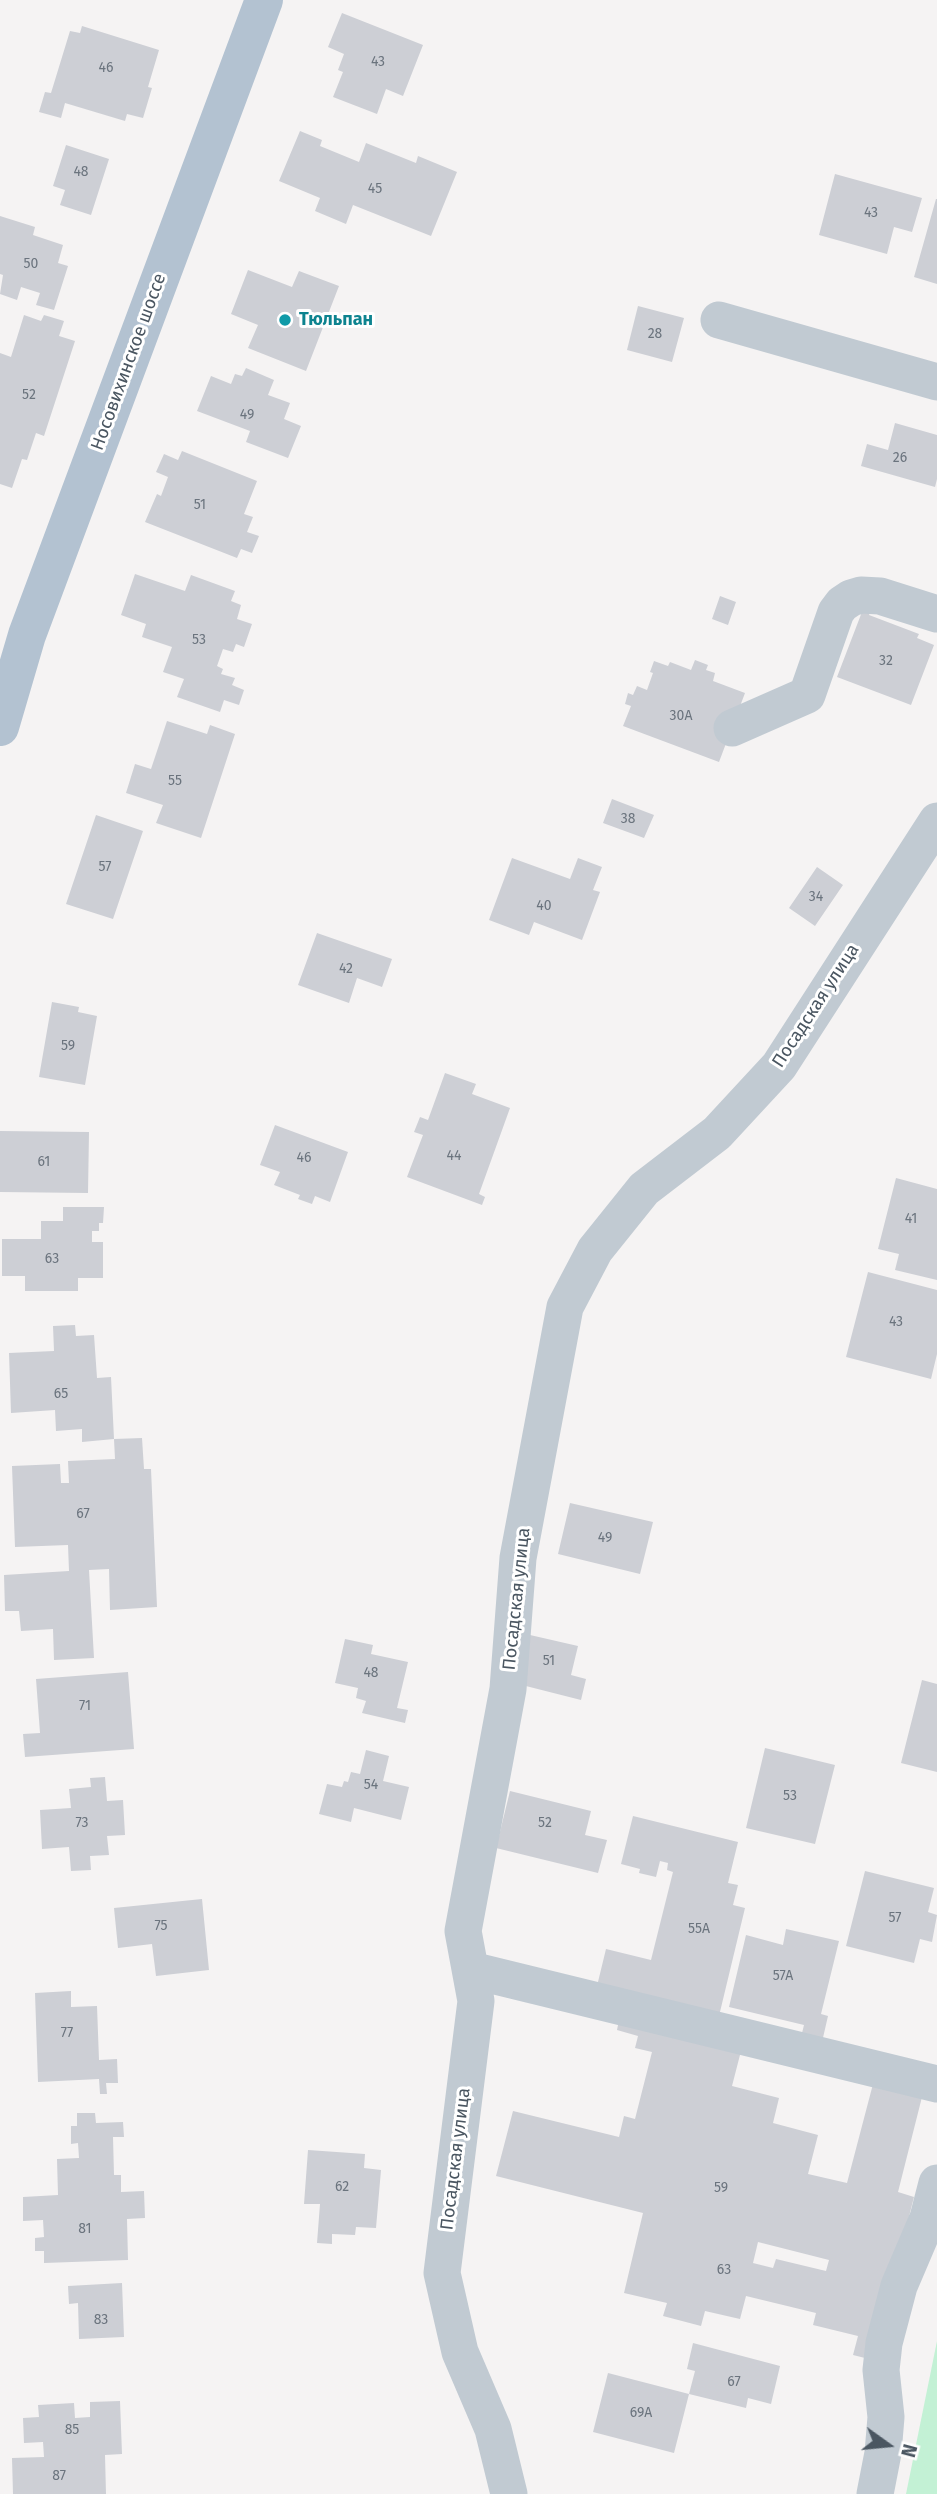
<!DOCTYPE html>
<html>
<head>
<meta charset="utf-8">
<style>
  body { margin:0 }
  #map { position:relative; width:937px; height:2494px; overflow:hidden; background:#f5f3f3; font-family:"Fira Sans",sans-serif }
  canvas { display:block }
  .north { position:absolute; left:853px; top:2410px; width:70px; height:70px; -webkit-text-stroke:5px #fff; paint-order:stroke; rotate:105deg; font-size:19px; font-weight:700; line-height:28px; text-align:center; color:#4a5661 }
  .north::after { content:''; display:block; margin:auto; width:24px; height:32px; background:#4a5661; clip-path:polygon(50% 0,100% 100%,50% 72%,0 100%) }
</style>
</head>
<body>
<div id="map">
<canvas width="937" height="2494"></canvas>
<div class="north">N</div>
</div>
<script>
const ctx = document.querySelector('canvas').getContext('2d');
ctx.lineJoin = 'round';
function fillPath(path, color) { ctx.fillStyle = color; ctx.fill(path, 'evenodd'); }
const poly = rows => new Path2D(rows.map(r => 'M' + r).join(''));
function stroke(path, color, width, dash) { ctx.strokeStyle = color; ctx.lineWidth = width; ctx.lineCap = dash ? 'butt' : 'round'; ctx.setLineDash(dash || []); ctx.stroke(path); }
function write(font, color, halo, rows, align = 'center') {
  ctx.font = font + ' "Fira Sans",sans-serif'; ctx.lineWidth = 6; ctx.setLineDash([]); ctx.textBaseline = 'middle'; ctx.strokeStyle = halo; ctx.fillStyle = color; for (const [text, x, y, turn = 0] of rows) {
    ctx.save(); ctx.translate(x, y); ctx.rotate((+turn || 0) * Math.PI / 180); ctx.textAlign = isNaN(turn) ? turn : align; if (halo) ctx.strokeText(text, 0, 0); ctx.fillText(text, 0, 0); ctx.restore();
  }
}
fillPath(poly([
  [937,2341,937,2494,906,2494]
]), '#c3f1d5');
fillPath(poly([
  [342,13,423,45,403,96,386,89,377,114,333,97,343,72,338,70,344,54,328,47],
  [82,26,159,50,148,87,152,88,143,118,127,114,125,121,65,103,61,118,39,112,45,92,51,93,70,31,80,33],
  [300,131,322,140,320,146,359,162,366,143,416,163,418,156,457,172,431,236,353,205,346,224,315,211,320,198,279,181],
  [66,145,109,159,91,215,60,205,65,190,53,186],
  [835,174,922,198,912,232,894,227,887,254,819,235],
  [936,199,937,199,937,284,914,277],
  [0,216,35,227,33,235,63,245,58,263,68,266,54,310,36,305,40,293,21,287,17,300,0,294,3,275,0,274],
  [248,270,292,287,299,271,339,286,306,371,248,348,258,325,231,314],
  [638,306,684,318,672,362,627,350],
  [24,315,41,321,44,315,64,321,59,336,75,341,44,436,36,433,27,460,22,459,12,488,0,484,0,353,11,357],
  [246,368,274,380,268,395,290,403,284,419,301,426,288,458,246,442,250,431,197,411,211,376,231,384,235,374,242,376],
  [895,423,937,435,937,479,935,487,861,466,867,444,888,450],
  [182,451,257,481,244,514,253,517,247,532,259,536,252,553,241,549,237,558,145,522,157,494,161,496,168,477,156,472,164,454,178,460],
  [135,574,185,591,191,575,235,591,231,601,241,605,237,619,252,624,244,647,236,644,233,652,223,649,217,666,223,669,221,674,235,678,232,685,244,690,239,705,224,700,220,712,177,697,184,679,163,672,172,647,142,637,146,624,121,615],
  [720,596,736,602,728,625,712,619],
  [865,604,872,607,869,615,919,634,917,638,934,645,911,705,837,677],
  [695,660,708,665,706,670,715,673,713,681,745,693,719,762,623,726,631,706,625,704,628,693,633,695,637,686,647,690,653,673,650,672,654,661,668,666,670,662,691,670],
  [167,721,207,734,210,725,235,734,201,838,156,823,163,805,126,793,135,764,151,769],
  [612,799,654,815,644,838,603,823],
  [96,815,143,831,113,919,66,904],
  [512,858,570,879,578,858,602,867,593,890,600,892,582,940,534,922,529,935,489,920],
  [817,867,843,885,815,926,789,908],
  [317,933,392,959,382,987,357,978,349,1003,298,985],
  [52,1002,79,1007,78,1012,97,1016,85,1085,39,1077],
  [445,1073,476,1084,472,1094,510,1108,479,1194,485,1197,482,1205,407,1177,423,1135,414,1132,420,1117,428,1120],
  [275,1125,348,1152,330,1202,315,1196,312,1204,298,1199,300,1195,274,1185,280,1172,260,1165],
  [0,1131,89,1132,88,1193,0,1192],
  [896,1178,937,1189,937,1280,895,1270,899,1254,878,1249],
  [63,1207,104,1207,103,1223,99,1223,99,1231,92,1231,92,1242,103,1242,103,1278,78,1278,78,1291,25,1291,25,1276,2,1276,2,1239,41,1239,41,1221,63,1221],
  [868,1272,937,1290,937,1354,931,1379,846,1357],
  [75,1325,76,1336,94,1335,97,1378,111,1377,114,1439,82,1442,82,1429,56,1431,55,1410,11,1413,9,1353,54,1351,53,1326],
  [142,1438,144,1469,151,1469,157,1607,110,1610,109,1569,89,1570,94,1658,54,1660,53,1629,21,1631,19,1611,5,1611,4,1575,69,1571,68,1545,15,1547,12,1466,60,1464,61,1483,69,1483,68,1461,115,1459,114,1439],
  [570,1503,653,1522,640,1574,558,1554],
  [530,1635,578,1646,571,1675,586,1679,581,1700,518,1684],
  [345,1639,373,1645,371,1654,408,1662,397,1708,408,1710,405,1723,362,1713,366,1701,356,1698,358,1688,335,1683],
  [128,1672,134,1749,25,1757,23,1734,40,1733,36,1679],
  [922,1680,937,1684,937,1772,901,1763],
  [765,1748,835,1765,815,1844,746,1828],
  [366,1750,389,1756,383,1781,409,1787,401,1820,354,1808,351,1822,319,1814,327,1784,342,1787,344,1781,348,1782,351,1772,360,1774],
  [105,1777,107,1801,123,1800,125,1835,107,1836,109,1855,90,1856,91,1870,71,1871,69,1847,42,1849,40,1810,71,1808,69,1789,91,1787,90,1778],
  [510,1791,591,1811,585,1835,607,1840,598,1873,496,1848],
  [633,1816,738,1842,728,1883,738,1885,733,1905,745,1908,719,2016,597,1986,606,1949,651,1960,673,1872,667,1870,668,1863,660,1861,656,1877,639,1873,640,1869,621,1864],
  [865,1871,934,1888,928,1912,937,1915,932,1942,920,1939,914,1963,846,1946],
  [202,1899,209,1970,156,1976,152,1944,118,1948,114,1908],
  [786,1929,839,1941,821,2014,828,2016,822,2042,801,2037,804,2025,729,2007,746,1935,783,1945],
  [71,1991,71,2007,97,2006,99,2060,117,2059,118,2083,106,2083,107,2094,100,2094,99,2079,38,2082,35,1993],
  [619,2020,741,2051,732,2086,779,2098,773,2123,818,2135,808,2174,847,2183,873,2084,922,2097,898,2192,914,2197,884,2314,865,2358,853,2355,858,2336,813,2325,816,2313,746,2296,740,2319,705,2311,701,2326,663,2316,667,2303,624,2293,643,2213,496,2176,513,2111,619,2137,624,2116,635,2119,652,2052,635,2048,638,2036,617,2030],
  [758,2242,829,2260,826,2271,776,2259,773,2268,753,2263],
  [77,2113,95,2113,96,2123,123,2122,124,2137,113,2137,114,2175,121,2175,121,2192,144,2191,145,2218,127,2219,128,2260,44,2263,44,2251,35,2251,35,2238,44,2237,43,2220,23,2221,23,2197,58,2195,57,2159,79,2158,78,2143,71,2144,71,2126,77,2126],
  [308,2150,365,2154,364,2168,381,2170,376,2228,356,2227,355,2235,332,2234,332,2244,317,2243,320,2204,304,2204],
  [122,2283,124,2337,79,2339,78,2303,69,2304,68,2286],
  [693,2343,780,2366,771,2404,748,2398,746,2408,689,2394,695,2371,687,2369],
  [608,2373,689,2394,674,2453,593,2432],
  [120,2401,122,2454,105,2455,106,2494,13,2494,12,2458,44,2457,43,2442,24,2443,23,2418,39,2417,38,2405,74,2403,75,2418,90,2417,90,2402]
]), '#cdcfd5');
stroke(poly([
  [719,320,937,382],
  [732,728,807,695,836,612,842,604,851,598,861,595,880,596,937,614],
  [471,1970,937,2084],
  [509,2494,493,2429,460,2352,442,2273,476,2001,463,1931,508,1689,518,1558,565,1307,595,1250,644,1189,717,1133,779,1066,937,821],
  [875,2494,883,2453,886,2417,881,2370,884,2343,899,2286,928,2218,937,2183]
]), '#c1cad2', 37);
stroke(poly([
  [0,727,27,635,264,0]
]), '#b3c2d1', 38);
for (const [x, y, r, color] of [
  [285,320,7,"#0f9aa8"]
]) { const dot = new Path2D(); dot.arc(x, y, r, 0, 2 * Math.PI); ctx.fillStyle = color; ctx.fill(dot); stroke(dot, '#fff', 2.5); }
write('14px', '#6b747e', null, [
  ["43",378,62],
  ["46",106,68],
  ["48",81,172],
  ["45",375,189],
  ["43",871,213],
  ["50",31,264],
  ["28",655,334],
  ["52",29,395],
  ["49",247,415],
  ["26",900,458],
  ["51",200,505],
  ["53",199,640],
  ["32",886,661],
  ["30А",681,716],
  ["55",175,781],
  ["38",628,819],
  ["57",105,867],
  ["34",816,897],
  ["40",544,906],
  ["42",346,969],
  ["59",68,1046],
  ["44",454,1156],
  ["46",304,1158],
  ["61",44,1162],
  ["41",911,1219],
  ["63",52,1259],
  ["43",896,1322],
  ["65",61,1394],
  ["67",83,1514],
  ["49",605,1538],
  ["51",549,1661],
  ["48",371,1673],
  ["71",85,1706],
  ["54",371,1785],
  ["53",790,1796],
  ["73",82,1823],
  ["52",545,1823],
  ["57",895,1918],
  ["75",161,1926],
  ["55А",699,1929],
  ["57А",783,1976],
  ["77",67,2033],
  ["62",342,2187],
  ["59",721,2188],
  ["81",85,2229],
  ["63",724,2270],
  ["83",101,2320],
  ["67",734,2382],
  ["69А",641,2413],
  ["85",72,2430],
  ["87",59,2476]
]);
write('bold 18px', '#0d838f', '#fff', [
  ["Тюльпан",299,320]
], 'left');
write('18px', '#4a5661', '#fff', [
  ["Носовихинское шоссе",129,362,-70],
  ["Посадская улица",816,1006,-57],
  ["Посадская улица",517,1599,-84],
  ["Посадская улица",456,2159,-83]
]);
</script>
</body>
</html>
